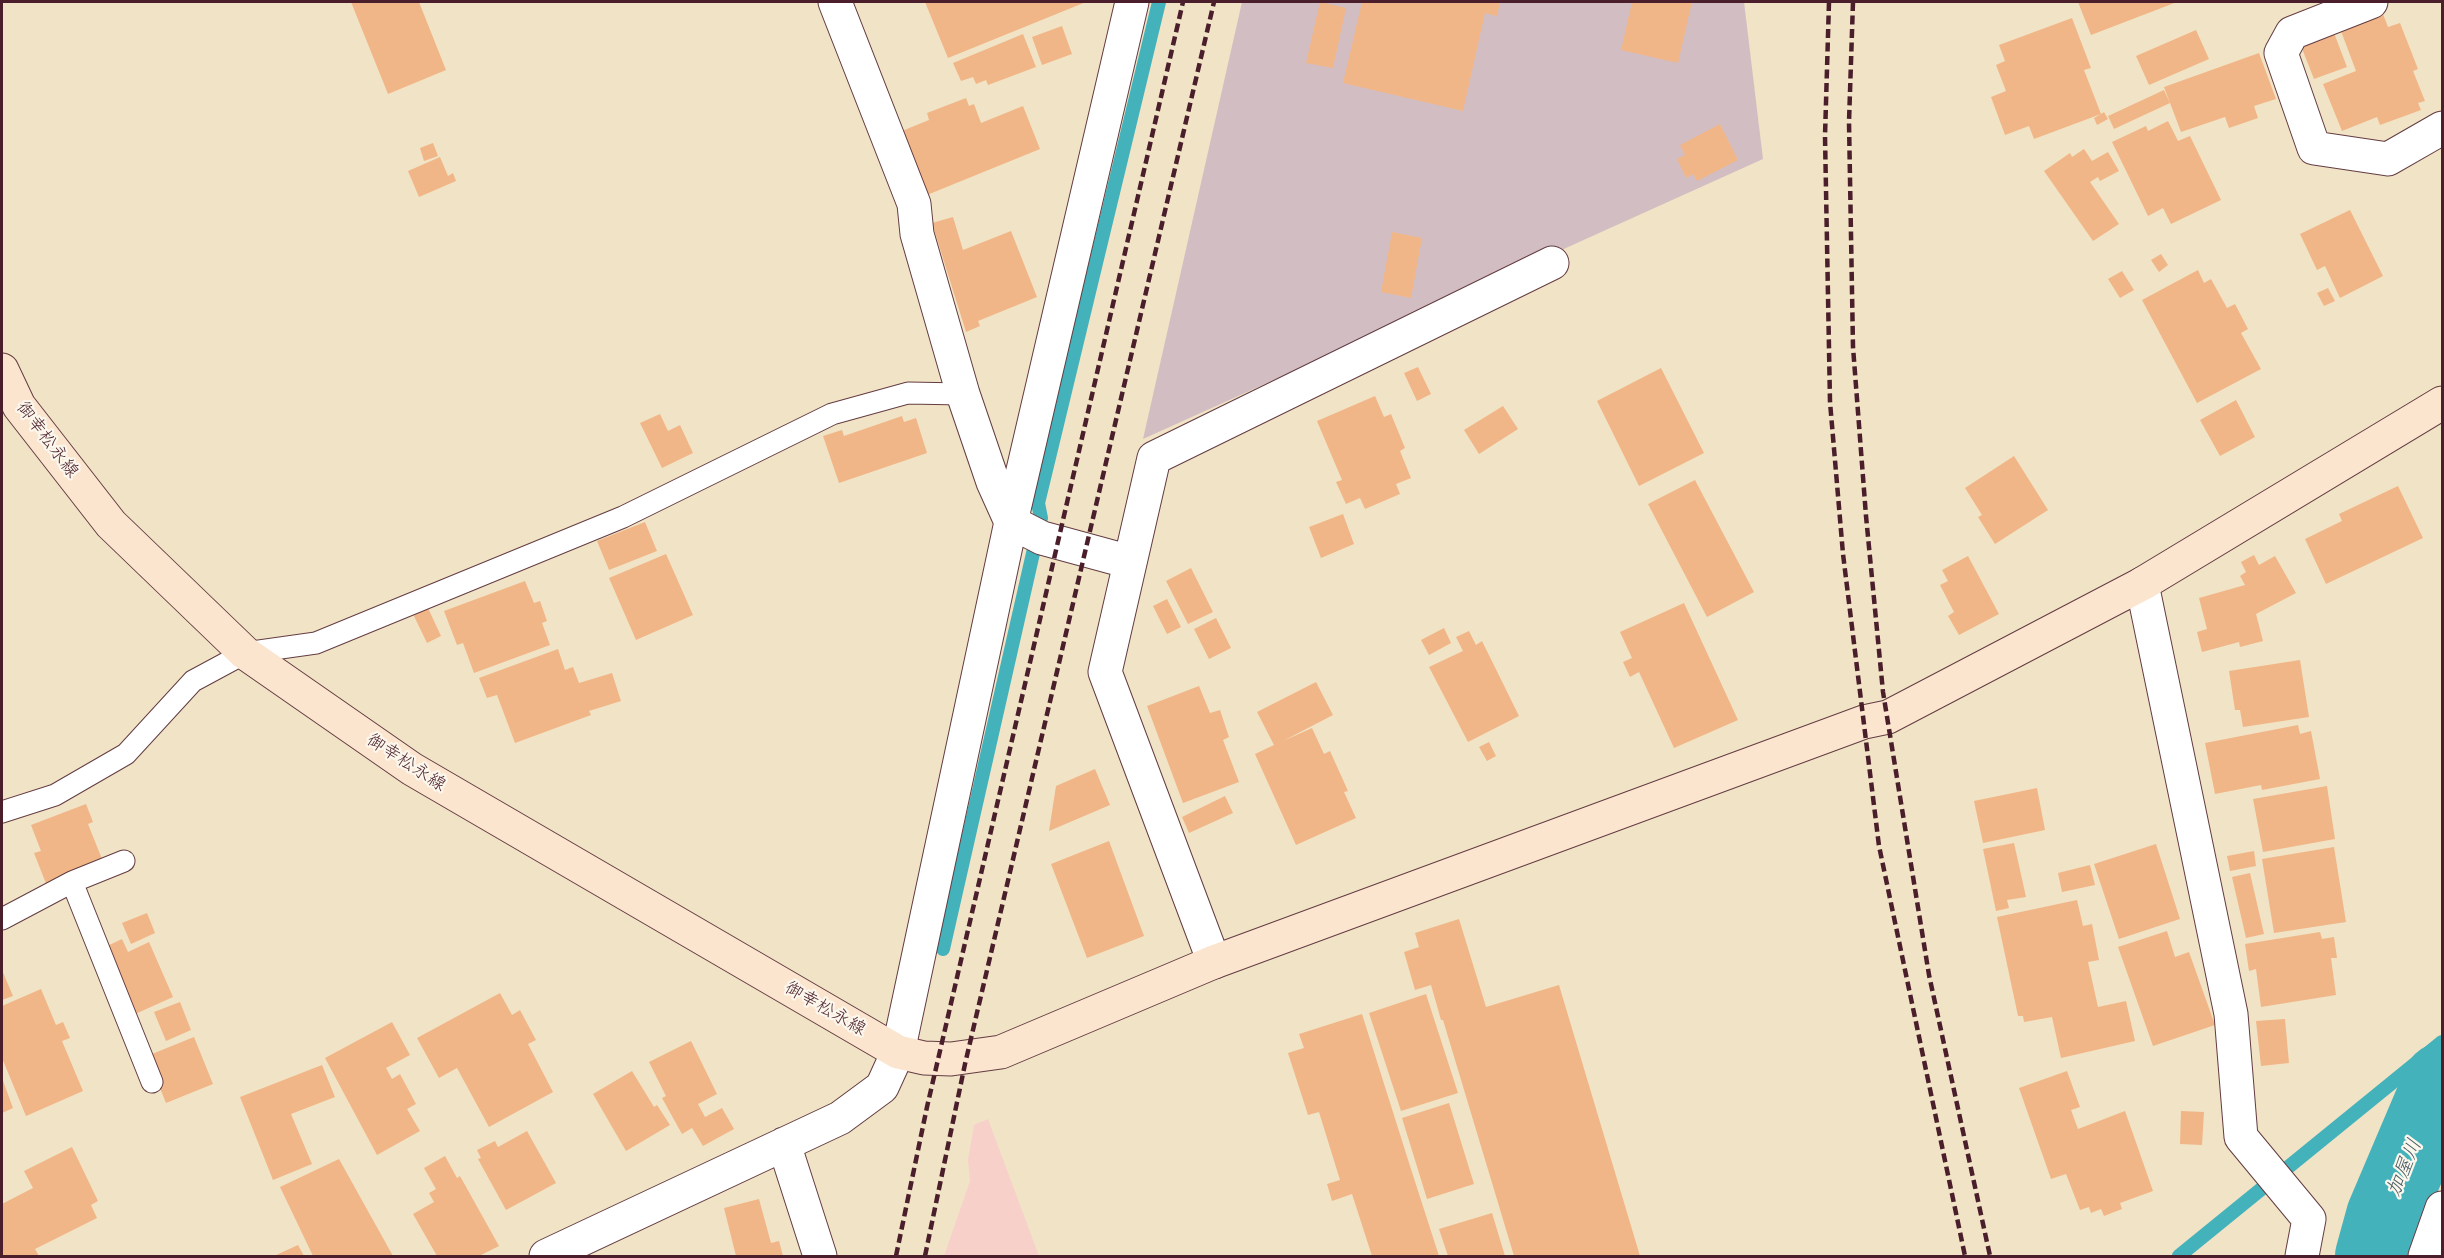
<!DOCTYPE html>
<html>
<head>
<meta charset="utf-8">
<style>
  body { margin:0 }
  #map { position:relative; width:2444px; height:1258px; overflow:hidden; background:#f1e3c5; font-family:Sriracha,sans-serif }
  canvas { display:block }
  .frame { position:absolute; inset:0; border:3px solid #4a1f2b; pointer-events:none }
</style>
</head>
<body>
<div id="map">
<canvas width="2444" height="1258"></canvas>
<div class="frame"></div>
</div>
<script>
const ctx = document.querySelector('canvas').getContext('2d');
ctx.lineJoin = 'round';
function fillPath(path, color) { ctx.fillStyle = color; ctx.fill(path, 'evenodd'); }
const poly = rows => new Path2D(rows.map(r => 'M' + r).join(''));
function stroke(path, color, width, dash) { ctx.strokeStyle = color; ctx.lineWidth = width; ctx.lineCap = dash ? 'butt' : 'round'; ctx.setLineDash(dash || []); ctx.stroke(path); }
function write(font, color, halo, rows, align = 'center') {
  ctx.font = font + ' Sriracha,"Klee One",sans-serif'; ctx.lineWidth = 4.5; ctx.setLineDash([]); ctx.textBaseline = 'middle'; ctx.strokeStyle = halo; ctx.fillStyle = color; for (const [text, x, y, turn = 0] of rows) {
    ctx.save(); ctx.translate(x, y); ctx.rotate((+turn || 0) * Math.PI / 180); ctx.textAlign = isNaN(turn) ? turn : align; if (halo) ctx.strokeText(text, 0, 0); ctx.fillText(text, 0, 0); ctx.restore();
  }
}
fillPath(poly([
  [988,1119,1039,1256,944,1256,970,1181,968,1160,974,1125]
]), '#f7d0ca');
fillPath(poly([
  [1242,2,1744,2,1763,159,1143,439]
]), '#d2bec2');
stroke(poly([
  [943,949,1041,518,1038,503,1159,2],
  [2179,1256,2442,1042]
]), '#43b2bb', 14);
stroke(poly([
  [2374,1256,2385,1216,2442,1082]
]), '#43b2bb', 78);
fillPath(poly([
  [351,2,419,2,446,70,388,94],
  [925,2,1086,2,948,58],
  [1320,2,1346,8,1333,68,1306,63],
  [1362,2,1500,2,1497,16,1485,13,1463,111,1343,83],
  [1632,2,1692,2,1678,63,1621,50],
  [2078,2,2177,2,2091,35],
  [2383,14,2388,27,2400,23,2418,69,2413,71,2425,101,2418,103,2421,110,2380,125,2377,117,2342,131,2323,84,2356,71,2341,31],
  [2072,18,2091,68,2084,70,2101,114,2104,112,2108,119,2097,125,2094,118,2101,114,2034,139,2029,126,2005,135,1991,97,2006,91,1996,65,2005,61,1999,45],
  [1062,26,1072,54,1042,65,1032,37],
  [2196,30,2209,59,2149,85,2136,56],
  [2334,33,2347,67,2314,79,2301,46],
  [1023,34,1036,67,988,85,986,80,976,84,973,77,961,81,953,63],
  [2259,53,2276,99,2254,106,2258,118,2229,128,2225,117,2181,132,2164,87],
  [2164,90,2170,103,2114,129,2108,116],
  [966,98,969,106,974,104,981,123,1023,106,1040,149,922,197,897,133,929,120,927,113],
  [2168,121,2178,141,2190,136,2221,200,2171,224,2163,208,2148,216,2112,142,2146,126,2148,131],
  [1720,124,1738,160,1697,181,1693,174,1686,178,1677,159,1685,155,1680,145],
  [433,143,438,156,424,161,420,148],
  [2084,149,2092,161,2108,152,2119,171,2100,181,2098,177,2090,182,2119,224,2093,241,2044,171,2070,153,2072,157],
  [440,157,448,176,453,173,456,181,419,197,408,171],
  [2350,210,2383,276,2340,298,2325,266,2317,270,2300,234],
  [953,217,963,250,1011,231,1037,297,978,321,980,326,966,332,932,223],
  [1392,232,1422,238,1411,298,1381,292],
  [2161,254,2168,265,2159,272,2151,260],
  [2198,270,2204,283,2211,279,2227,308,2235,304,2248,329,2241,333,2261,369,2197,403,2142,300],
  [2122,271,2134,290,2120,298,2108,279],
  [2328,288,2335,301,2324,306,2317,293],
  [1418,367,1431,394,1417,401,1404,373],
  [1661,368,1704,453,1639,486,1597,401],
  [1375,396,1384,417,1391,414,1405,448,1400,451,1411,478,1396,484,1400,494,1365,509,1360,498,1346,504,1336,482,1342,480,1317,421],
  [2236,400,2255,437,2220,456,2200,420],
  [1503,406,1518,429,1479,454,1464,430],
  [660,414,668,431,680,425,693,453,662,468,640,423],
  [902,416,904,422,916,418,927,453,839,483,823,436,842,430,844,436],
  [2014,456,2048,510,1995,544,1978,517,1982,515,1965,488],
  [1695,480,1754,592,1707,617,1648,504],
  [2398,486,2423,538,2326,584,2305,539,2342,521,2339,514],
  [1343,514,1354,544,1321,558,1309,527],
  [645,522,657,551,609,570,597,541],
  [666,554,693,615,636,640,609,578],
  [2254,555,2259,565,2275,556,2296,593,2256,614,2263,641,2240,647,2239,642,2202,652,2197,632,2207,629,2199,598,2245,585,2240,576,2246,572,2241,562],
  [1968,556,1999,614,1959,635,1948,616,1954,612,1940,585,1948,581,1942,570],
  [1191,568,1213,612,1188,624,1166,581],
  [525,581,534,603,540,601,547,621,542,623,550,645,474,673,463,643,457,645,444,611],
  [1167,599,1181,627,1167,634,1153,606],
  [1684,603,1738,720,1674,748,1639,672,1630,677,1623,662,1632,658,1620,632],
  [428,608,441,636,427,643,413,614],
  [1216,618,1231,648,1209,659,1194,629],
  [1444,628,1451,643,1429,655,1421,640],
  [1469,631,1476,645,1482,641,1519,716,1468,742,1429,667,1463,651,1456,637],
  [558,649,565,670,573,667,579,683,612,673,621,701,589,711,591,715,515,743,497,695,487,698,479,678],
  [2300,660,2309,717,2243,727,2240,710,2235,710,2229,671],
  [1316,682,1333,715,1283,741,1312,728,1324,754,1330,751,1348,791,1344,792,1356,818,1296,845,1255,754,1274,745,1257,712],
  [1199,686,1210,713,1220,710,1229,737,1223,740,1239,782,1183,803,1147,706],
  [2298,725,2300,734,2311,731,2320,779,2262,790,2261,785,2215,794,2205,743],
  [1489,742,1496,756,1487,761,1479,747],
  [1095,769,1110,805,1049,831,1056,786],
  [2327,786,2335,839,2263,852,2253,799],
  [2037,788,2045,830,1983,843,1974,801],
  [1225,796,1233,813,1189,833,1182,817],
  [86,804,93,822,88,824,104,864,47,886,34,853,41,851,31,825],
  [1109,841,1144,936,1087,958,1051,864],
  [2014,843,2026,897,2007,900,2009,908,1996,911,1983,849],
  [2156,844,2180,919,2119,939,2094,864],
  [2334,847,2346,922,2274,933,2262,859],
  [2254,851,2256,866,2230,871,2227,856],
  [2090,865,2095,885,2062,892,2058,873],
  [2250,873,2264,934,2246,938,2232,877],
  [2077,900,2083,926,2092,924,2099,960,2088,962,2098,1007,2126,1001,2135,1041,2061,1058,2052,1017,2024,1022,2023,1016,2018,1016,1997,917],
  [147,913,155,933,131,944,122,923],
  [1459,919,1486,1007,1559,985,1640,1256,1514,1256,1443,1020,1441,1020,1431,985,1415,990,1404,952,1419,947,1415,933],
  [2167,931,2175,957,2189,952,2215,1025,2153,1046,2118,947],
  [2320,932,2322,939,2334,937,2337,958,2331,958,2336,995,2261,1007,2256,969,2249,971,2245,944],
  [122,939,128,952,149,942,173,997,133,1015,103,948],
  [2,970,13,996,2,1000],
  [41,989,56,1025,63,1022,70,1038,62,1041,83,1091,26,1116,2,1058,2,1006],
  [500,993,512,1015,520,1010,536,1040,528,1044,553,1092,489,1127,457,1068,439,1078,417,1038],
  [1426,994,1458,1093,1401,1111,1369,1013],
  [180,1002,191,1030,166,1041,154,1012],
  [1362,1014,1410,1166,1439,1256,1372,1256,1352,1194,1332,1201,1327,1184,1340,1180,1319,1112,1308,1115,1288,1053,1304,1048,1299,1034],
  [2285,1019,2289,1063,2261,1066,2256,1021],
  [392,1022,410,1055,386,1068,392,1079,400,1074,416,1104,407,1109,420,1131,377,1155,325,1058],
  [194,1037,213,1084,166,1103,147,1056],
  [691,1041,717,1094,698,1104,705,1117,722,1108,734,1129,703,1146,692,1128,682,1134,662,1098,666,1096,649,1062],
  [322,1065,335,1097,291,1114,312,1164,273,1180,240,1097],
  [632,1071,654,1107,657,1105,670,1125,626,1151,593,1094],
  [2067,1071,2080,1107,2071,1110,2078,1129,2125,1111,2153,1191,2120,1203,2122,1209,2104,1216,2101,1209,2091,1213,2089,1207,2080,1210,2066,1174,2051,1179,2019,1088],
  [2,1078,13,1108,2,1113],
  [1449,1103,1474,1184,1427,1199,1402,1118],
  [2181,1111,2204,1112,2202,1145,2180,1144],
  [527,1131,556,1183,506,1210,478,1159,481,1158,477,1150,495,1141,498,1147],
  [72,1147,98,1201,91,1205,97,1218,35,1249,39,1256,2,1256,2,1204,33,1188,24,1171],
  [445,1156,457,1178,460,1176,499,1246,479,1256,437,1256,413,1214,434,1202,429,1193,436,1189,424,1168],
  [339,1159,393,1256,313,1256,280,1187],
  [759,1199,771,1243,779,1241,783,1256,736,1256,724,1208],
  [1492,1213,1505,1256,1448,1256,1439,1229],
  [298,1245,304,1256,274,1256]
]), '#f1b687');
const lane = poly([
  [2,812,55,795,126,754,193,681,245,653,316,643,623,517,832,414,908,393,963,394],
  [72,882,124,861],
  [2,919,72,882,152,1082]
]);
const street = poly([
  [835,2,914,204,917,234,963,394,993,482,1011,522,1042,538,1130,562],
  [2371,2,2292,33,2281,53,2314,148,2388,159,2442,128],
  [2142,584,2231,1014,2241,1137,2309,1219,2302,1256],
  [1214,962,1105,672,1154,458,1552,263],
  [784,1144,820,1256],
  [546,1256,840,1118,882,1087,898,1052,1011,522,1132,2],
  [2425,1256,2442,1208]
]);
const secondary = poly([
  [2,370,19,406,111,524,245,653,412,769,898,1052,924,1058,951,1059,1001,1052,1214,962,1864,722,1888,717,2142,584,2442,403]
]);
stroke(lane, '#633c42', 23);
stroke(street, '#633c42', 35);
stroke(secondary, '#633c42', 35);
stroke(lane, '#fff', 21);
stroke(street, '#fff', 33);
stroke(secondary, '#fce5cf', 33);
stroke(poly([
  [1829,2,1825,136,1830,402,1843,554,1879,846,1965,1256],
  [1853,2,1849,122,1853,347,1866,516,1883,692,1929,975,1990,1256],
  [896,1256,927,1107,1183,2],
  [925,1256,965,1064,1214,2]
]), '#4a1f2b', 4.5, [9, 4.5]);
write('18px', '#4a1f2b', '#fbf7ec', [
  ["御幸松永線",47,440,53],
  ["御幸松永線",406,763,33],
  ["御幸松永線",825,1009,30]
]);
write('italic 20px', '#475a65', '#fbf7ec', [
  ["加屋川",2405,1168,-67]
]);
</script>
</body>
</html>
